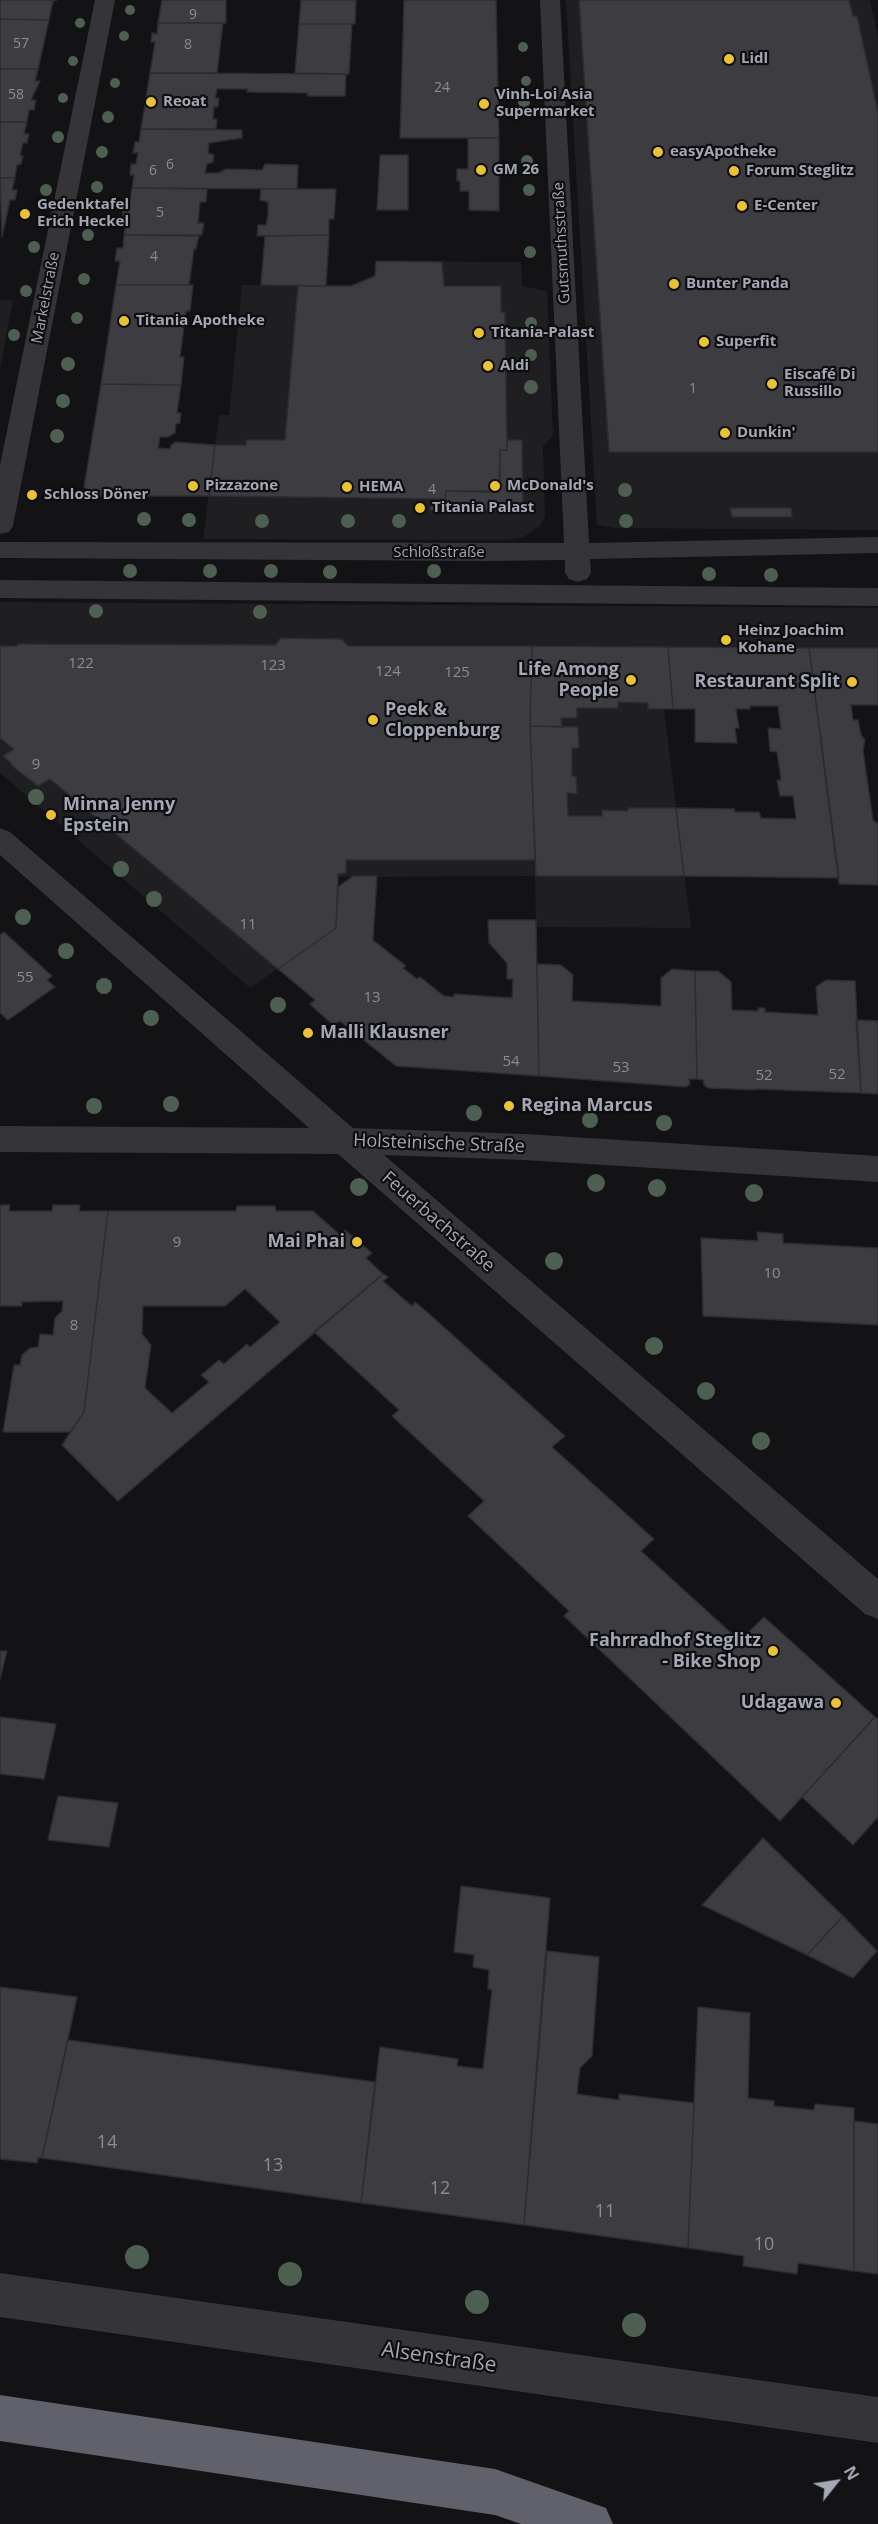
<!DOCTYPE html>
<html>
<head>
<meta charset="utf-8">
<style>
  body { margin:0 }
  #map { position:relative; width:878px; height:2524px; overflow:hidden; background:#131214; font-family:"Open Sans",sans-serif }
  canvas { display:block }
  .north { position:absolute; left:806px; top:2452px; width:60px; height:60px; -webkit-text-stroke:4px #0e0d0f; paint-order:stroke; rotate:60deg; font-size:16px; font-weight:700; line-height:24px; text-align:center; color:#a4a7b4 }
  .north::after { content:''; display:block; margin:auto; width:21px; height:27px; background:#a4a7b4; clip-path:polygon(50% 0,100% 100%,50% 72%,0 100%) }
</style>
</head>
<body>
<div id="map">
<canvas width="878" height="2524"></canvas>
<div class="north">N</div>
</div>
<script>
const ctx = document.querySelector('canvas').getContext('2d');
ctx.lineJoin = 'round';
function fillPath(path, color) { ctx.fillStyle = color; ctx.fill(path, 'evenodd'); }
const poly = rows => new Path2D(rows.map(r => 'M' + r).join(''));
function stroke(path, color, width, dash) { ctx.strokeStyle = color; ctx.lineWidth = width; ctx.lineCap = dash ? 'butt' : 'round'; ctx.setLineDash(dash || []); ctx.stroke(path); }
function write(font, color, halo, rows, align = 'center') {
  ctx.font = font + ' "Open Sans",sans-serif'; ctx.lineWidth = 4.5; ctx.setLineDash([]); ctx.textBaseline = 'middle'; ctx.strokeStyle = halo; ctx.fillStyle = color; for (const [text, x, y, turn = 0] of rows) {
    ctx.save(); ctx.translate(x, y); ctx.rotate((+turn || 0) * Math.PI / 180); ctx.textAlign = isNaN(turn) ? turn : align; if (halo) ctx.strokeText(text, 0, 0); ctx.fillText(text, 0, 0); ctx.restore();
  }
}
fillPath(poly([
  [566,0,870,0,878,37,878,530,614,528,597,525],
  [376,261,521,262,522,286,547,291,553,436,543,446,545,516,540,526,524,537,507,540,203,539,219,415,229,415,242,285,351,286,375,276],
  [0,300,13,300,0,369],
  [0,602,878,608,878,699,664,709,691,928,536,927,535,876,338,877,336,928,250,988,0,773]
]), '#1f1e21');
const building = poly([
  [0,0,57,0,53,1,49,20,0,19,0,0],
  [162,0,226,0,226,23,158,23,162,0],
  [301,0,356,0,355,24,299,24,301,0],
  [404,0,496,0,499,138,400,138,404,0],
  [579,0,849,0,853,16,857,16,878,112,878,452,609,452,579,0],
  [0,19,49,20,38,69,0,69,0,19],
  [158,23,223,23,217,73,150,73,155,42,151,42,152,33,157,34,158,23],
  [299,24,352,24,349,74,295,73,299,24],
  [0,69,38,69,35,81,40,81,31,100,36,100,34,110,29,110,27,122,0,122,0,69],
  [150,73,346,74,345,96,307,96,308,93,247,92,248,89,217,89,215,98,219,98,218,107,214,107,213,119,217,119,216,129,141,129,150,73],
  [0,122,27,122,24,134,29,134,27,143,23,143,20,155,23,156,21,164,17,165,15,178,0,178,0,122],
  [141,129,242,130,242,138,209,143,208,153,214,155,213,162,207,164,205,173,219,173,226,169,262,170,265,164,298,165,297,189,132,188,134,175,130,175,131,164,136,164,138,153,133,153,135,142,139,142,141,129],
  [468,138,499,138,499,211,469,210,469,191,460,191,460,181,457,181,457,169,468,169,468,138],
  [380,155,408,155,408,210,377,210,380,155],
  [0,178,15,178,12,190,17,190,15,200,10,200,2,237,0,178],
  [132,188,207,189,206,202,200,202,198,223,204,223,202,235,124,235,126,224,121,224,123,211,128,211,132,188],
  [261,189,336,189,334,219,329,219,329,235,257,236,258,225,266,225,268,215,268,202,260,200,261,189],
  [124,235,199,236,196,249,194,249,189,285,116,285,120,261,115,261,117,248,123,248,124,235],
  [329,235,326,286,261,285,265,236,329,235],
  [376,261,442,262,444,286,501,286,501,312,505,312,507,450,500,450,499,489,490,492,446,491,445,499,209,496,215,445,246,445,246,440,285,440,298,286,351,286,375,276,376,261],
  [116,285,193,285,190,311,186,311,180,357,184,357,181,385,101,384,116,285],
  [101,384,181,385,177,413,181,413,180,423,176,424,175,433,168,437,160,437,158,448,170,449,171,445,176,442,215,445,209,496,97,496,84,487,101,384],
  [507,440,522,440,523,510,430,510,432,499,445,499,446,491,497,491,500,486,500,450,507,450,507,440],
  [730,508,791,508,792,517,732,517,730,508],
  [281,638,342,639,348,646,532,646,530,726,535,860,346,860,346,873,338,874,338,877,336,928,278,969,50,779,38,786,11,765,12,764,3,756,14,749,0,738,0,646,17,646,18,644,275,645,281,638],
  [532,646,668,647,673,709,648,709,648,703,618,702,618,708,577,708,577,718,561,718,562,727,530,726,532,646],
  [668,647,809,648,839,878,684,876,676,808,734,809,735,812,759,812,761,818,796,819,793,796,780,796,777,780,781,780,777,752,770,751,768,728,781,729,778,706,750,706,750,709,736,709,739,728,735,728,737,743,695,742,695,709,673,709,668,647],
  [809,648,878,648,878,705,851,705,853,720,858,720,861,735,865,740,863,750,873,820,878,824,878,885,839,884,809,648],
  [530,726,578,727,579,748,572,748,572,776,576,777,577,794,567,793,568,816,602,816,602,810,628,811,628,808,676,808,684,876,536,876,530,726],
  [353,876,377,876,373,940,406,966,403,968,417,979,420,977,444,996,454,997,454,994,512,998,513,979,507,979,507,963,489,943,488,920,536,920,539,1076,396,1066,340,1021,333,1025,310,1004,315,1000,278,969,336,928,338,887,353,876],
  [4,932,52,976,47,980,55,987,8,1020,0,1013,0,935,4,932],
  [537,964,561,965,573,975,572,1001,661,1006,661,978,672,969,695,971,697,1079,689,1079,690,1084,686,1087,539,1076,537,964],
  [695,971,718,971,731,982,732,1010,758,1011,758,1008,765,1008,765,1012,818,1015,816,987,826,980,855,981,861,1093,755,1089,755,1090,708,1088,704,1085,703,1080,697,1079,695,971],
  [856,1020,878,1021,878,1094,861,1093,856,1020],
  [0,1205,10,1205,9,1211,52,1211,53,1205,80,1205,79,1211,108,1211,84,1412,70,1432,3,1432,14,1365,20,1365,22,1355,30,1348,38,1347,40,1334,53,1335,55,1318,62,1311,63,1301,22,1302,22,1306,0,1306,0,1205],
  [237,1206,275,1206,276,1211,313,1211,339,1234,345,1230,372,1253,366,1258,383,1274,118,1501,62,1445,84,1412,108,1211,236,1211,237,1206],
  [245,1289,280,1322,250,1347,247,1344,224,1364,219,1360,201,1375,209,1382,172,1413,145,1388,151,1345,142,1334,143,1306,225,1306,245,1289],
  [757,1232,783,1234,783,1243,878,1248,878,1325,703,1316,701,1238,758,1241,757,1232],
  [383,1274,388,1277,383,1281,391,1288,412,1306,415,1302,427,1312,565,1436,552,1447,654,1539,641,1551,740,1641,764,1617,875,1717,780,1821,564,1616,569,1611,468,1516,484,1501,392,1416,399,1410,314,1332,383,1274],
  [0,1651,7,1651,0,1679,0,1651],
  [0,1717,56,1724,44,1779,0,1774,0,1717],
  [875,1717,878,1719,878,1817,853,1845,802,1797,875,1717],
  [58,1796,118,1803,109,1847,48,1840,58,1796],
  [763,1838,843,1916,807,1955,702,1905,763,1838],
  [461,1886,550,1898,524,2225,361,2203,380,2047,458,2059,457,2066,483,2069,492,1990,488,1989,489,1970,473,1967,474,1955,454,1952,461,1886],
  [843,1916,877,1951,853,1978,807,1955,843,1916],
  [547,1951,599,1957,592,2056,580,2068,577,2094,619,2100,619,2094,694,2103,688,2248,524,2225,547,1951],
  [0,1987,77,1997,42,2158,38,2158,37,2163,0,2159,0,1987],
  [698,2007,750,2013,748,2098,774,2101,774,2106,814,2110,815,2104,854,2108,854,2271,798,2263,797,2274,743,2266,744,2256,688,2248,698,2007],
  [68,2040,375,2082,361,2203,42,2158,68,2040],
  [854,2121,878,2124,878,2274,854,2271,854,2121]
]);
fillPath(building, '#3d3c41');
stroke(building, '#2d2c30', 1.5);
fillPath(poly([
  [95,0,115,0,13,526,9,532,0,534,0,465,95,0],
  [540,0,560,0,589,543,878,537,878,553,590,559,591,573,587,579,578,582,569,579,565,573,565,560,486,561,0,558,0,542,564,543,540,0],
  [0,580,878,588,878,606,0,598,0,580],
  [0,828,10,832,353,1128,524,1134,878,1156,878,1182,524,1160,384,1155,878,1579,878,1619,865,1614,338,1154,0,1152,0,1126,309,1128,0,855,0,828],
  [0,2273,878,2397,878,2443,0,2317,0,2273]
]), '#343439');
fillPath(poly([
  [0,2395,495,2469,606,2508,613,2524,521,2524,495,2515,0,2441,0,2395]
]), '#60616a');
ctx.fillStyle = '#4d5f50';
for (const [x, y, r] of [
  [130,10,5],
  [80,23,5],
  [124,36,5],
  [523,47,5],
  [73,61,5],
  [526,81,5],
  [115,83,5],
  [63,98,5],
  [524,102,6],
  [108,117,6],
  [58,137,6],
  [102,152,6],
  [527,161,6],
  [97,187,6],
  [46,190,6],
  [529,190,6],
  [88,235,6],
  [34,247,6],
  [530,252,6],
  [84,279,6],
  [26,291,6],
  [77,318,6],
  [531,323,6],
  [14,335,6],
  [531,355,6],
  [68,364,7],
  [531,387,7],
  [63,401,7],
  [57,436,7],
  [625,490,7],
  [144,519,7],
  [189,520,7],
  [262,521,7],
  [348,521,7],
  [399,521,7],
  [626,521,7],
  [130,571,7],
  [210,571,7],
  [271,571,7],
  [434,571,7],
  [330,572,7],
  [709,574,7],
  [771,575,7],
  [96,611,7],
  [260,612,7],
  [36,797,8],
  [121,869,8],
  [154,899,8],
  [23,917,8],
  [66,951,8],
  [104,986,8],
  [278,1005,8],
  [151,1018,8],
  [171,1104,8],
  [94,1106,8],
  [474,1113,8],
  [590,1120,8],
  [664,1123,8],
  [596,1183,9],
  [359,1187,9],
  [657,1188,9],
  [754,1193,9],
  [554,1261,9],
  [654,1346,9],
  [706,1391,9],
  [761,1441,9],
  [137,2257,12],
  [290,2274,12],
  [477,2302,12],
  [634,2325,12]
]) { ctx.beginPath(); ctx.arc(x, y, r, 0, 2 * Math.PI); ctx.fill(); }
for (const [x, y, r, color] of [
  [729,59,6,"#eac235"],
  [151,102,6,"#eac235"],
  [484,104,6,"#eac235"],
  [658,152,6,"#eac235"],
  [481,170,6,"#eac235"],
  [734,171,6,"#eac235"],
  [742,206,6,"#eac235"],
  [25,214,6,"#eac235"],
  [674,284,6,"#eac235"],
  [124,321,6,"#eac235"],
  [479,333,6,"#eac235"],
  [704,342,6,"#eac235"],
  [488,366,6,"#eac235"],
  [772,384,6,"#eac235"],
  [725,433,6,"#eac235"],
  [193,486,6,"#eac235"],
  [495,486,6,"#eac235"],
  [347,487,6,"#eac235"],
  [32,495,6,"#eac235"],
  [420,508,6,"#eac235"],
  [726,640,6,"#eac235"],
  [631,680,6,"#eac235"],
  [852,682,6,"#eac235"],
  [373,720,6,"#eac235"],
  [51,815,6,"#eac235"],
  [308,1033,6,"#eac235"],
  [509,1106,6,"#eac235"],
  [357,1242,6,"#eac235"],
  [773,1651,6,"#eac235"],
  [836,1703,6,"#eac235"]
]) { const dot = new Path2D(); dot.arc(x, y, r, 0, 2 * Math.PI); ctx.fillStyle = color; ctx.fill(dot); stroke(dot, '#0e0d0f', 2); }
write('14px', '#8a8c97', null, [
  ["9",193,15],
  ["57",21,44],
  ["8",188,45],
  ["24",442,88],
  ["58",16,95],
  ["6",170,165],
  ["6",153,171],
  ["5",160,213],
  ["4",154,257],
  ["1",693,389],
  ["4",432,490]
]);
write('bold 15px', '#a4a7b4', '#0e0d0f', [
  ["Lidl",741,59],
  ["Vinh-Loi Asia",496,95],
  ["Supermarket",496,112],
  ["Reoat",163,102],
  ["easyApotheke",670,152],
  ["GM 26",493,170],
  ["Forum Steglitz",746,171],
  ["Gedenktafel",37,205],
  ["Erich Heckel",37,222],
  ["E-Center",754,206],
  ["Bunter Panda",686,284],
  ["Titania Apotheke",136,321],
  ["Titania-Palast",491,333],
  ["Superfit",716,342],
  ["Aldi",500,366],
  ["Eiscafé Di",784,375],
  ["Russillo",784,392],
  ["Dunkin'",737,433],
  ["Pizzazone",205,486],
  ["McDonald's",507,486],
  ["HEMA",359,487],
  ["Schloss Döner",44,495],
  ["Titania Palast",432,508],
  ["Heinz Joachim",738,631],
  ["Kohane",738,648]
], 'left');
write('15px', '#a4a7b4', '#0e0d0f', [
  ["Gutsmuthsstraße",562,243,-93],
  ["Markelstraße",46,298,-79],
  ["Schloßstraße",439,553]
]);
write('15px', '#8a8c97', null, [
  ["122",81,664],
  ["123",273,666],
  ["124",388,672],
  ["125",457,673],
  ["9",36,765],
  ["11",248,925],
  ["55",25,978],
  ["13",372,998],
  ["54",511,1062],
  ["53",621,1068],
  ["52",837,1075],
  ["52",764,1076],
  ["9",177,1243],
  ["10",772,1274],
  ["8",74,1326]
]);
write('bold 18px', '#a4a7b4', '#0e0d0f', [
  ["Life Among",619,670],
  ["People",619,691],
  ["Restaurant Split",840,682],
  ["Peek &",385,710,"left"],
  ["Cloppenburg",385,731,"left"],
  ["Minna Jenny",63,805,"left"],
  ["Epstein",63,826,"left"],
  ["Malli Klausner",320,1033,"left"],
  ["Regina Marcus",521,1106,"left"],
  ["Mai Phai",345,1242],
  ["Fahrradhof Steglitz",761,1641],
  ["- Bike Shop",761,1662],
  ["Udagawa",824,1703]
], 'right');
write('18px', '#a4a7b4', '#0e0d0f', [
  ["Holsteinische Straße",439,1144,2],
  ["Feuerbachstraße",438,1222,41]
]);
write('18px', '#8a8c97', null, [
  ["14",107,2143],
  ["13",273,2166],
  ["12",440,2189],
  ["11",605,2212],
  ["10",764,2245]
]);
write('21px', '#a4a7b4', '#0e0d0f', [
  ["Alsenstraße",439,2358,8]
]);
</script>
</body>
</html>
